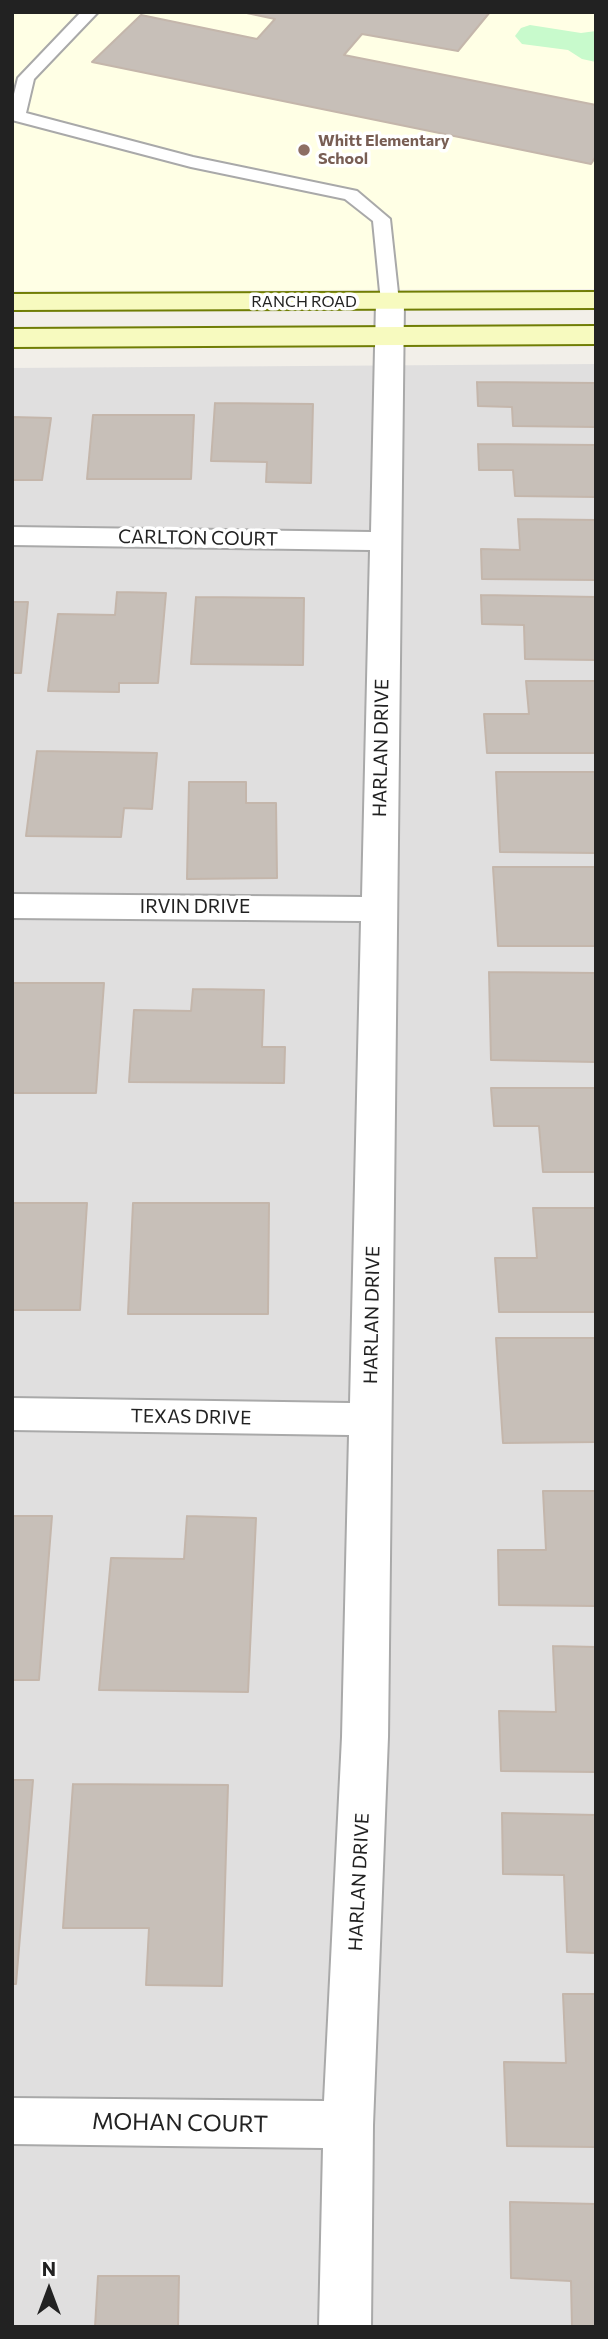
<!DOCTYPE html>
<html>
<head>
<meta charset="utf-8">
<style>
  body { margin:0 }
  #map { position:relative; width:608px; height:2339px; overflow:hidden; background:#f2efe9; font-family:Commissioner,sans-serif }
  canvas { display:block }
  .frame { position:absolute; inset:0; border:14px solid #222; pointer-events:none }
  .north { position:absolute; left:14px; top:2255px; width:70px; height:70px; -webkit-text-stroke:5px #fff; paint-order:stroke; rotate:0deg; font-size:19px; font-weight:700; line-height:28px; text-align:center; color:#222 }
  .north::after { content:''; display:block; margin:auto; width:24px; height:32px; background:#222; clip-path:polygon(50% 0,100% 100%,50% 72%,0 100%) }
</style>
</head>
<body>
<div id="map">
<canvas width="608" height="2339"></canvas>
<div class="frame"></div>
<div class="north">N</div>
</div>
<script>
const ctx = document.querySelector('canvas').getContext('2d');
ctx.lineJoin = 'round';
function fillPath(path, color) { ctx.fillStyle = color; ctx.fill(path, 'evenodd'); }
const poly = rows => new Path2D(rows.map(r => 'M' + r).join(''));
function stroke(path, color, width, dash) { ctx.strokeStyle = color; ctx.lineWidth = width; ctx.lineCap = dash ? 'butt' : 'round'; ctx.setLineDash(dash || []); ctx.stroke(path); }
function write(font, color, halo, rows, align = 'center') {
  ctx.font = font + ' Commissioner,sans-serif'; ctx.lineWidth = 7; ctx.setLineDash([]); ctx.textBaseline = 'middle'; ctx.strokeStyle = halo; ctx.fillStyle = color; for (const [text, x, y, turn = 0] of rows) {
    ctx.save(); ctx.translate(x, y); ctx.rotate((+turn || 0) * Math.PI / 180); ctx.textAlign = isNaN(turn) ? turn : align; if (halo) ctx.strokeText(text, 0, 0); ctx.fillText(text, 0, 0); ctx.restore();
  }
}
fillPath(poly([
  [596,364,596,2327,12,2327,12,368]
]), '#e0dfdf');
fillPath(poly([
  [12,12,596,12,596,289,12,291]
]), '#ffffe5');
fillPath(poly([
  [530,25,581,33,596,31,596,62,582,59,568,50,522,44,515,36,521,28]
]), '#c8facc');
const building = poly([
  [242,12,490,12,458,51,362,34,344,55,596,105,596,156,591,164,92,62,141,15,257,39,275,19,242,12],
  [477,382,596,383,596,427,513,426,512,407,478,406,477,382],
  [215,403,313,404,311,483,266,482,267,462,211,461,215,403],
  [93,415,194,415,191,479,87,479,93,415],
  [12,417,51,418,42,480,12,480,12,417],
  [478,444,596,445,596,497,515,496,513,470,479,470,478,444],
  [518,519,596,520,596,580,482,579,481,549,520,550,518,519],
  [117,592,166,593,158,683,119,683,119,692,48,691,58,614,115,615,117,592],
  [481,595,596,597,596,660,525,659,524,625,482,624,481,595],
  [196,597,304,598,303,665,191,664,196,597],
  [12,602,28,602,21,673,12,673,12,602],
  [526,681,596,681,596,753,487,753,484,714,529,714,526,681],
  [37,751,157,753,152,809,124,808,121,837,26,836,37,751],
  [496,772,596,772,596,853,500,852,496,772],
  [189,782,246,782,246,803,276,803,277,878,187,879,189,782],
  [493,867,596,867,596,946,498,946,493,867],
  [489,972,596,973,596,1062,491,1060,489,972],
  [12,983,104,983,96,1093,12,1093,12,983],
  [193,989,264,990,262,1047,285,1047,284,1083,129,1082,134,1010,191,1011,193,989],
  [491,1088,596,1088,596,1172,543,1172,539,1126,494,1126,491,1088],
  [12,1203,87,1203,80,1310,12,1310,12,1203],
  [133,1203,269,1203,268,1314,128,1314,133,1203],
  [533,1208,596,1208,596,1312,499,1312,495,1258,537,1258,533,1208],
  [496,1338,596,1338,596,1442,503,1443,496,1338],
  [543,1491,596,1491,596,1606,499,1605,498,1550,546,1550,543,1491],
  [12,1516,52,1516,39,1680,12,1680,12,1516],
  [187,1516,256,1518,248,1692,99,1690,111,1558,184,1559,187,1516],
  [553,1646,596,1647,596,1772,501,1771,499,1711,556,1712,553,1646],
  [12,1780,33,1780,16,1984,12,1984,12,1780],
  [73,1784,228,1785,222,1986,146,1985,149,1928,63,1928,73,1784],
  [502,1813,596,1815,596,1953,567,1952,564,1875,503,1874,502,1813],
  [563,1994,596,1994,596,2147,507,2146,504,2062,566,2063,563,1994],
  [510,2202,596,2204,596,2327,572,2327,571,2281,511,2278,510,2202],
  [98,2276,179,2276,178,2327,95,2327,98,2276]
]);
fillPath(building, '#c7bfb8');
stroke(building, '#c4b6ab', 2);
const lane = poly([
  [81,12,98,12,34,79,26,113,193,157,357,191,390,219,399,302,396,306,384,306,381,302,373,221,345,199,191,167,12,120,12,102,18,78,81,12]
]);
const street = poly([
  [390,294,400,296,404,302,388,1737,373,2125,371,2327,319,2327,323,2148,12,2144,12,2098,324,2101,342,1737,349,1435,12,1430,12,1398,350,1403,361,921,12,918,12,894,362,897,370,550,12,545,12,527,371,532,376,302,380,296,390,294]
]);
const secondary = poly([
  [596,292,596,308,12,310,12,294,596,292],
  [596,326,596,344,12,347,12,329,596,326]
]);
stroke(lane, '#a9a9a9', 4);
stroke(street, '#a9a9a9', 4);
stroke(secondary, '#707d05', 4);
fillPath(lane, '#fff');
fillPath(street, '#fff');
fillPath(secondary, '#f7fabf');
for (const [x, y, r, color] of [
  [304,150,7,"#8d6e63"]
]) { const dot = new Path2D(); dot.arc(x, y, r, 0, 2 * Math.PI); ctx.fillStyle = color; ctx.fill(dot); stroke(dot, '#fff', 2.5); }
write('bold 16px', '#785e54', '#fff', [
  ["Whitt Elementary",318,141],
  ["School",318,159]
], 'left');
write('16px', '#222', '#fff', [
  ["RANCH ROAD",304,302]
]);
write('19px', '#222', '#fff', [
  ["CARLTON COURT",198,538,1],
  ["HARLAN DRIVE",381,748,-89],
  ["IRVIN DRIVE",195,907],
  ["HARLAN DRIVE",372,1315,-89],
  ["TEXAS DRIVE",191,1417,1],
  ["HARLAN DRIVE",359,1882,-87]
]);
write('23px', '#222', '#fff', [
  ["MOHAN COURT",180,2123,1]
]);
</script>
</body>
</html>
